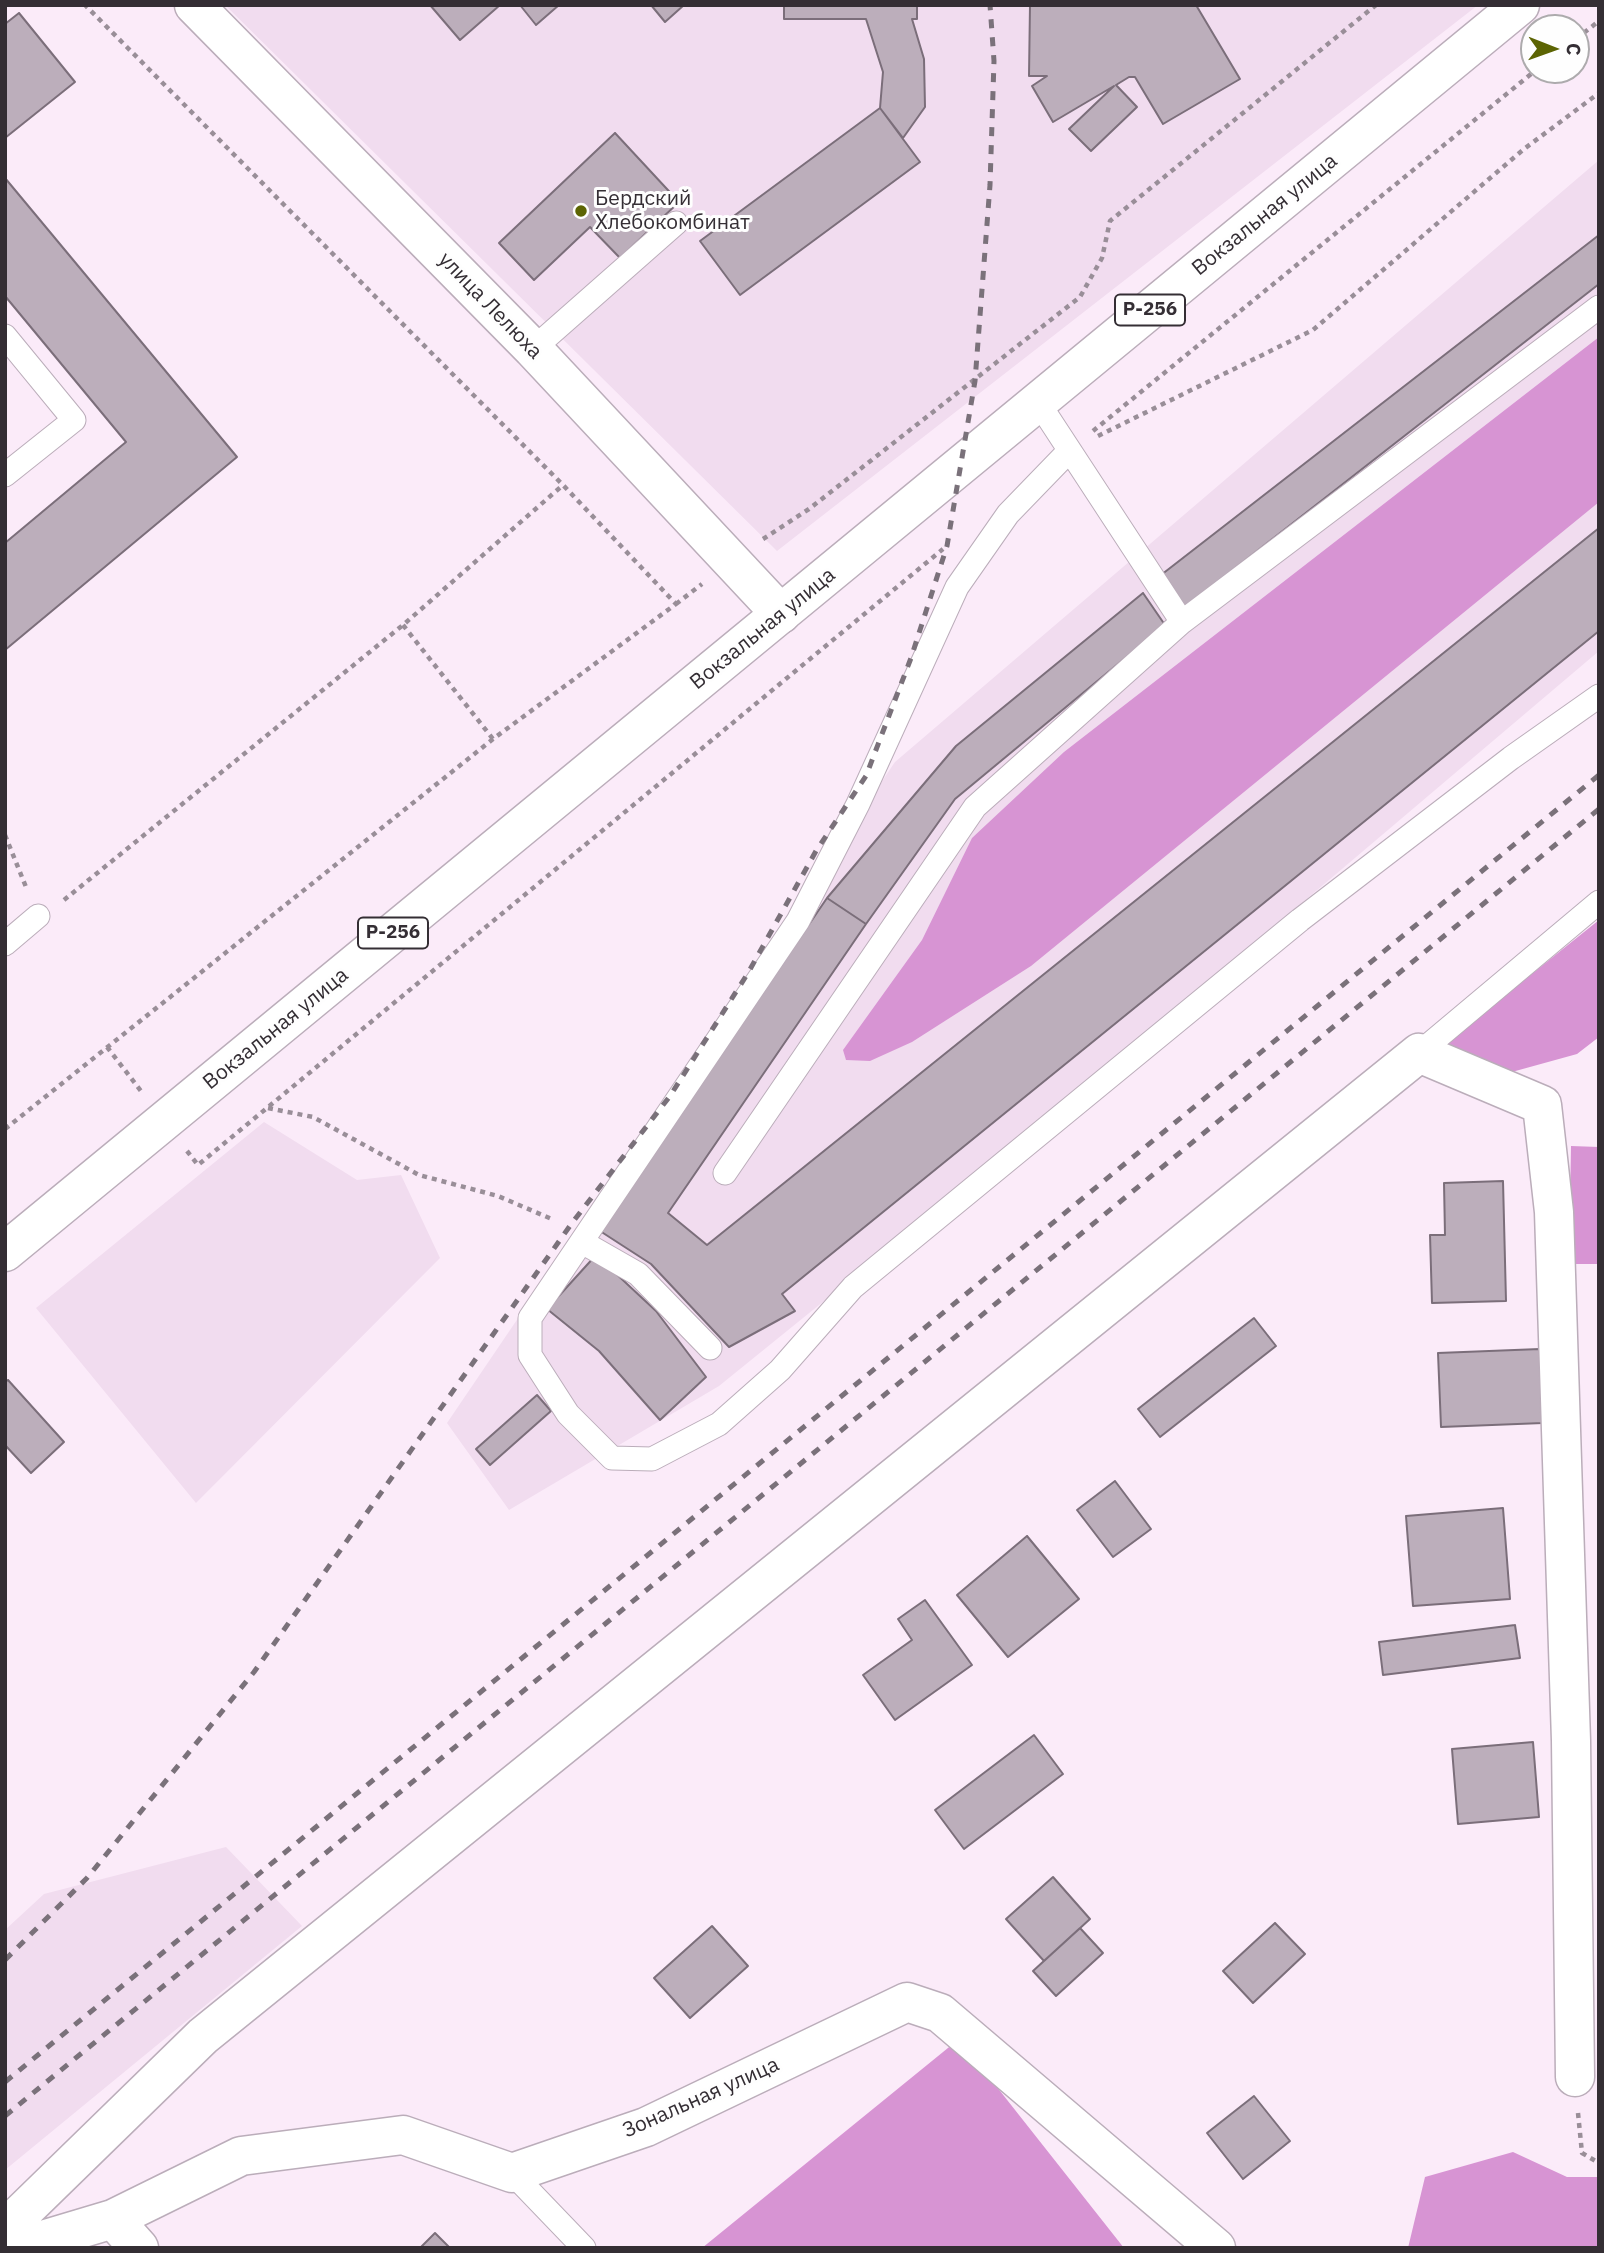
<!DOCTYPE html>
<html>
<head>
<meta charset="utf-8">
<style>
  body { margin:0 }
  #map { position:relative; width:1604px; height:2253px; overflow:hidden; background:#fbebf9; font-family:"IBM Plex Sans",sans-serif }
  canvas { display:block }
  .frame { position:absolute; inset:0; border:7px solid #342e34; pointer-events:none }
  .north { position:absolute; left:1520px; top:14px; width:70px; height:70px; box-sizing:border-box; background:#fefefe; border:2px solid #adabad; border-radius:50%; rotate:91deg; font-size:19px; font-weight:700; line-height:28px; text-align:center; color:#342e34 }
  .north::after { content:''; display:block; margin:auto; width:24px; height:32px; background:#5c6403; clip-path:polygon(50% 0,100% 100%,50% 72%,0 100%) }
</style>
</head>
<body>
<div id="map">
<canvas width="1604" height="2253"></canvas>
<div class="frame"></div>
<div class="north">С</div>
</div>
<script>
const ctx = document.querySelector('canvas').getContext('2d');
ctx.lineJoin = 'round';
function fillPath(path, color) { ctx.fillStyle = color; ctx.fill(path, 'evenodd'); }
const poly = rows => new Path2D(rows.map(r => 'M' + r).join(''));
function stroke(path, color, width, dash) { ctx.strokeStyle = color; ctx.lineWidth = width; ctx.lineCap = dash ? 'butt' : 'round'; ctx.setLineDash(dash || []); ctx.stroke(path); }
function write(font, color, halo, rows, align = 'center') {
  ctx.font = font + ' "IBM Plex Sans",sans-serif'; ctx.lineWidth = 6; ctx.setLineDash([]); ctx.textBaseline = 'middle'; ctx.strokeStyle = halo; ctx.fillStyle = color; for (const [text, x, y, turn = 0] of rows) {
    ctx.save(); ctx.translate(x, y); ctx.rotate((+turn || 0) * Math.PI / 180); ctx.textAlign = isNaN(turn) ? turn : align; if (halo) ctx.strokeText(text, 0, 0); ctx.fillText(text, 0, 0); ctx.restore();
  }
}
fillPath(poly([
  [225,5,1478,5,777,551],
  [1599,160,1599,651,1013,1148,719,1386,509,1510,447,1423,895,762],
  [264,1122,357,1180,401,1175,440,1258,196,1503,36,1308],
  [226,1847,302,1926,5,2170,5,1930,44,1894]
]), '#f1dcef');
fillPath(poly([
  [1599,337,1599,502,1031,966,912,1042,870,1061,846,1060,843,1050,922,940,972,838,1064,752],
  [1599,920,1599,1037,1577,1054,1472,1083,1442,1046],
  [1571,1146,1599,1147,1599,1264,1569,1264],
  [959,2039,1124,2248,702,2248],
  [1513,2152,1567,2177,1599,2177,1599,2248,1408,2248,1425,2177]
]), '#d794d3');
const building = poly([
  [430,5,500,5,460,40,430,5],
  [520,5,559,5,536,25,520,5],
  [651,5,684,5,665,22,651,5],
  [784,5,917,5,917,19,912,19,924,59,925,107,903,138,880,108,883,72,866,19,784,19,784,5],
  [1030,5,1196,5,1240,79,1163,124,1135,77,1129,77,1116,85,1137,107,1091,151,1069,129,1114,86,1053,122,1032,86,1047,76,1029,76,1030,5],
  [19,13,75,82,5,138,5,24,19,13],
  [880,108,920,162,740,295,700,241,880,108],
  [615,133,679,202,620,258,590,227,534,280,499,243,615,133],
  [5,178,237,457,5,650,5,543,126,442,5,296,5,178],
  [1599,235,1599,284,1184,608,1161,575,1599,235],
  [1599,528,1599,631,782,1294,795,1311,729,1347,651,1264,600,1231,827,898,866,924,668,1213,707,1245,1599,528],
  [1143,593,1165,625,955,799,866,924,827,898,956,746,1143,593],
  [1503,1181,1506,1301,1432,1303,1430,1235,1445,1235,1444,1183,1503,1181],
  [596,1255,656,1311,706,1377,660,1420,599,1351,547,1309,596,1255],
  [1254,1318,1276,1346,1160,1437,1138,1409,1254,1318],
  [1540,1349,1543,1423,1441,1427,1438,1353,1540,1349],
  [8,1380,64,1442,31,1473,5,1445,5,1382,8,1380],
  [537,1395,551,1411,490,1465,476,1449,537,1395],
  [1115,1481,1151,1529,1113,1557,1077,1510,1115,1481],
  [1503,1508,1510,1599,1413,1606,1406,1516,1503,1508],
  [1027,1536,1079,1599,1008,1657,957,1595,1027,1536],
  [925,1600,972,1665,895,1720,863,1675,912,1640,898,1619,925,1600],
  [1515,1625,1520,1658,1383,1675,1379,1642,1515,1625],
  [1034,1735,1063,1774,964,1849,935,1810,1034,1735],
  [1533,1742,1539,1817,1458,1824,1452,1749,1533,1742],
  [1053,1877,1090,1919,1044,1961,1006,1919,1053,1877],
  [1275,1923,1305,1954,1253,2003,1223,1971,1275,1923],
  [712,1926,748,1966,690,2018,654,1978,712,1926],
  [1080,1928,1103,1953,1056,1996,1033,1971,1080,1928],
  [1254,2096,1290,2141,1243,2179,1207,2133,1254,2096],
  [435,2233,450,2248,420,2248,435,2233]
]);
fillPath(building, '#bcaebb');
stroke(building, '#7b6e7a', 2);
const service = poly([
  [5,336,74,420,5,475],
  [533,349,676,223],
  [1038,402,1182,622],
  [1069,451,1008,514,957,587,858,804,798,921,530,1318,530,1355,568,1414,612,1458,652,1459,719,1424,780,1370,853,1287,1300,920,1511,758,1599,696],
  [5,944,38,916],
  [1419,1053,1599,902],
  [725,1173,975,807,1182,622,1599,307],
  [582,1242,638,1274,710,1348],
  [512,2173,584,2248]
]);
const minor = poly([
  [194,5,533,349,781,614],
  [113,2219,139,2248],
  [5,2229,203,2036,1419,1053,1542,1105,1554,1212,1571,1741,1575,2077],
  [16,2248,113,2219,241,2156,403,2135,512,2173,646,2127,907,2002,940,2013,1216,2248]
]);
const trunk = poly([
  [5,1252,1520,5]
]);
stroke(service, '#bbadba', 25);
stroke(minor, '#bbadba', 41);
stroke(trunk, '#bbadba', 41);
stroke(poly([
  [1576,39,1599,21],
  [1093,431,1536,70],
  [1098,436,1313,330,1524,149,1599,93],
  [763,539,809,509,1080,297,1102,258,1110,221,1376,5],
  [676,604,702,584],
  [403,625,493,739],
  [5,835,26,887],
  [64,900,403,625,563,485],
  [107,1047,141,1091],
  [268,1108,313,1117,419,1175,498,1196,554,1220],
  [5,1129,493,739,676,604,563,485,85,5],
  [187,1151,198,1165,943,549],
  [1578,2113,1582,2153,1599,2163]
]), '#998e98', 4.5, [5, 5]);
stroke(service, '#fff', 23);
stroke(minor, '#fff', 38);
stroke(trunk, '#fff', 38);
stroke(poly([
  [5,1960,87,1878,254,1672,572,1223,670,1096,748,973,816,851,866,776,911,658,947,546,975,381,990,185,994,61,990,5],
  [5,2082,1599,775],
  [5,2116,1599,809]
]), '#7a717a', 5, [9, 9]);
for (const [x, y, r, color] of [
  [581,211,7,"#5c6403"]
]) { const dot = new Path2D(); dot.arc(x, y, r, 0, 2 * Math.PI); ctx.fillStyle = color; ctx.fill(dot); stroke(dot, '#fefefe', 2.5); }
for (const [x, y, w] of [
  [1150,310,70],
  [393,933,70]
]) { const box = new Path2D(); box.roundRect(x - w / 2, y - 15.5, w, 31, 5); ctx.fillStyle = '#fefefe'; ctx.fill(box); stroke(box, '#342e34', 2); }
write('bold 19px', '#342e34', null, [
  ["Р-256",1150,310],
  ["Р-256",393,933]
]);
write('21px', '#342e34', '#fefefe', [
  ["Бердский",595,199],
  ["Хлебокомбинат",595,223]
], 'left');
write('21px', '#342e34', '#fefefe', [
  ["Вокзальная улица",1265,215,-39],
  ["улица Лелюха",490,306,46],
  ["Вокзальная улица",763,629,-39],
  ["Вокзальная улица",276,1029,-39],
  ["Зональная улица",701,2098,-24]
]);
</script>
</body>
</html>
